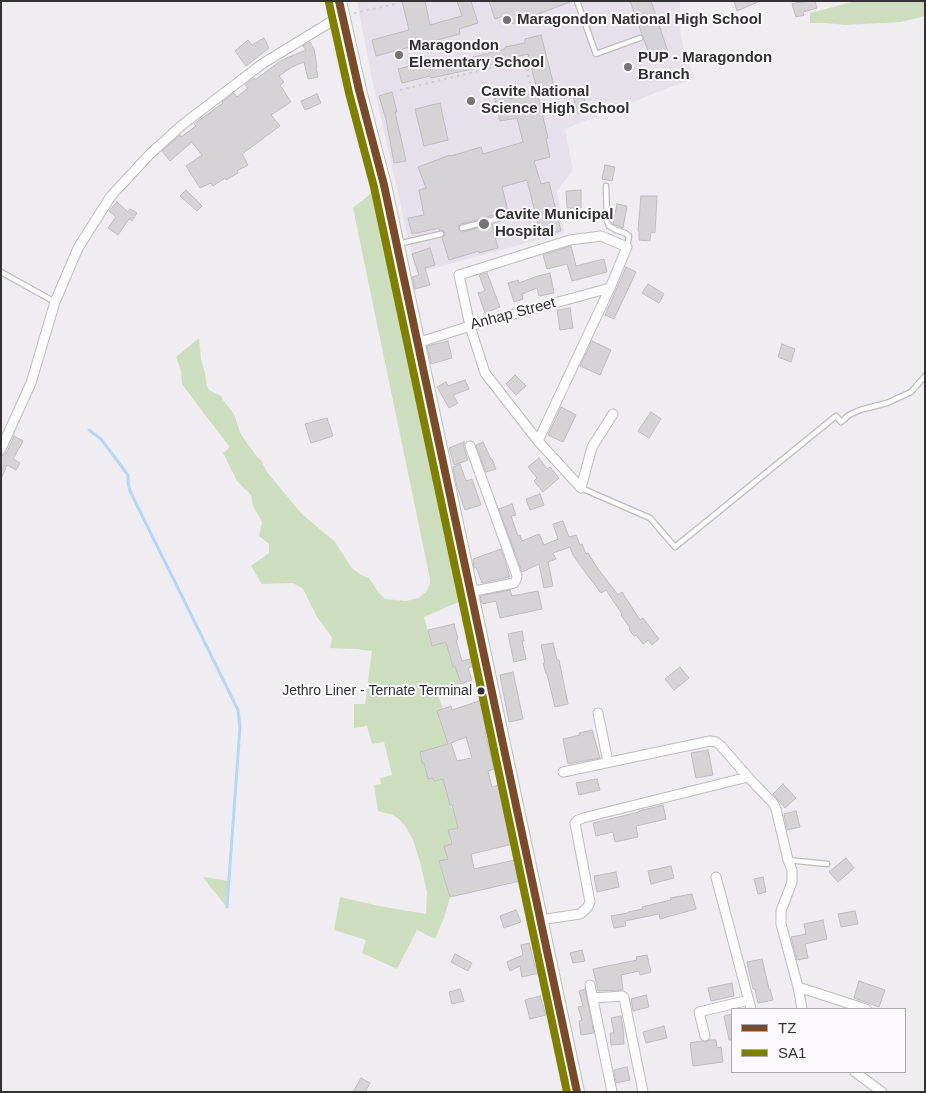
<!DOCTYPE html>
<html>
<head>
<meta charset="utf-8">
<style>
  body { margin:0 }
  #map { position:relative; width:926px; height:1093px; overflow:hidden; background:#efedf1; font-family:Helvetica,sans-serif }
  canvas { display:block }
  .frame { position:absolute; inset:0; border:2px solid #333134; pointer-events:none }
  .legend { position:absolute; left:731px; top:1008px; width:175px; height:65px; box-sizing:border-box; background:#fcf9ff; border:1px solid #aca9ae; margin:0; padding:6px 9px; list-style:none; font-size:15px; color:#333134 }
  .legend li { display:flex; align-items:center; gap:10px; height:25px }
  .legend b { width:25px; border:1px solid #aca9ae }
</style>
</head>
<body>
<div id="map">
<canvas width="926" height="1093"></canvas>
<div class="frame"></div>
<ul class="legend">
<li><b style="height:6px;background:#7a4b2a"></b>TZ</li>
<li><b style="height:6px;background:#808000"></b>SA1</li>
</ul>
</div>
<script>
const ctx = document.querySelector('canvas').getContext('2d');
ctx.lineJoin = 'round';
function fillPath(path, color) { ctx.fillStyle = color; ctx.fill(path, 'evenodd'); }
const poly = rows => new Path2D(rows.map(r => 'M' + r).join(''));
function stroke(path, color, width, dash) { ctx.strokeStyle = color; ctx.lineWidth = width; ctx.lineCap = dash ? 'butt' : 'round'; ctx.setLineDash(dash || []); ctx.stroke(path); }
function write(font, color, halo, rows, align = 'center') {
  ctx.font = font + ' Helvetica,sans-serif'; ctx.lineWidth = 4; ctx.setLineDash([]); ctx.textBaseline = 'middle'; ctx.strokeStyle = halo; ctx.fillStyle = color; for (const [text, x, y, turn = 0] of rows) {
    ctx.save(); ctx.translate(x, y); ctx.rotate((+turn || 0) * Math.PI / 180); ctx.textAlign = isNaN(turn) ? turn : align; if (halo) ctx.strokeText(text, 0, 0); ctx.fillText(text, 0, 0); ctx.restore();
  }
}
fillPath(poly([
  [357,1,568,1,569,3,574,1,680,1,680,30,685,55,695,79,673,86,565,129,573,170,557,191,564,233,416,273,371,74]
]), '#e5e0ea');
fillPath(poly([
  [856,1,925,1,925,16,901,22,845,25,827,23,810,23,810,13],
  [375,190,463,600,424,617,432,645,446,642,453,666,455,666,461,684,437,692,443,709,437,711,448,744,420,753,422,763,424,763,428,779,433,778,434,781,443,779,450,805,453,810,458,828,448,830,451,844,445,846,448,859,439,862,450,897,444,918,435,939,417,930,397,969,362,953,366,940,334,930,340,897,379,906,426,914,427,892,420,862,413,840,406,827,400,820,393,815,378,811,374,785,381,784,380,778,392,775,384,742,372,744,367,726,354,728,354,704,365,704,372,651,356,649,330,648,332,638,329,633,317,617,303,589,293,583,262,584,251,566,269,553,269,544,259,536,262,522,253,506,251,495,237,481,223,453,230,447,202,411,182,384,181,371,176,357,199,338,201,359,205,373,207,386,209,390,221,396,223,400,234,414,240,432,244,439,258,458,261,460,267,472,302,514,335,542,352,568,361,575,369,578,379,593,385,599,406,601,418,598,426,592,430,584,430,579,353,208],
  [204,877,228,881,226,906,204,879]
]), '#cddebf');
stroke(poly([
  [89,430,101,439,128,475,128,482,130,491,238,710,240,727,227,907]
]), '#b6d6f8', 3);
const building = poly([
  [402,1,425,1,430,25,462,16,457,1,471,1,478,23,459,29,460,34,376,56,372,40,409,30,402,1],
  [489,1,570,1,570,2,512,24,509,14,495,19,489,1],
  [630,1,651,1,670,58,652,62,630,1],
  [734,1,760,1,737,11,734,1],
  [807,1,815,1,817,8,803,12,804,15,796,17,792,4,799,2,800,3,807,1],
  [541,35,555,90,538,94,528,54,503,60,503,62,463,71,431,78,430,76,402,83,398,69,423,63,424,65,453,59,454,62,505,49,505,47,525,43,525,39,541,35],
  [264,38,269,48,246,66,235,51,248,40,252,45,264,38],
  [310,42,314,49,317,67,316,67,318,77,308,79,304,62,292,67,279,76,284,82,280,85,291,102,271,115,280,126,242,154,248,165,237,171,238,173,226,180,225,178,213,186,211,183,200,188,186,166,202,155,192,142,170,161,162,151,180,135,181,137,196,126,194,124,223,103,222,102,234,93,237,97,248,88,245,85,254,78,255,80,282,60,306,50,303,46,310,42],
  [507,87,510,99,537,92,548,138,546,139,550,157,534,161,541,184,549,182,561,231,541,236,527,180,502,187,508,211,461,224,458,226,459,230,463,232,492,224,498,248,479,253,479,251,449,260,442,238,445,235,444,231,439,230,439,228,412,234,408,218,424,215,419,190,426,188,418,167,450,155,451,156,481,147,483,154,523,142,517,118,500,121,493,90,507,87],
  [392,92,397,112,395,112,406,161,394,163,386,119,379,96,392,92],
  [583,93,587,112,578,114,573,96,583,93],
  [317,94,321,103,305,110,301,101,317,94],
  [440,103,448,140,424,146,415,109,440,103],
  [605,165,615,167,612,181,602,179,605,165],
  [186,190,202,206,197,211,180,196,186,190],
  [581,190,581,208,567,208,566,191,581,190],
  [641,196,657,196,655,233,651,232,650,241,639,240,639,231,638,231,641,196],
  [117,202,128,212,130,209,137,213,132,221,129,219,118,235,108,228,116,217,109,211,117,202],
  [617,204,627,206,623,228,613,224,617,204],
  [571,246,576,266,604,259,607,272,572,281,567,264,547,269,543,255,571,246],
  [430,248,435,265,425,268,430,285,415,289,412,277,419,275,412,254,430,248],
  [626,267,636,272,614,319,605,315,626,267],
  [487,273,500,307,485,313,478,293,485,291,479,275,487,273],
  [550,273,554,293,539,296,537,288,522,294,523,299,514,302,508,283,518,280,519,283,535,277,550,273],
  [648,284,664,294,659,303,642,293,648,284],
  [570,308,573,328,560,330,557,310,570,308],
  [448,341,452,358,431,364,427,346,448,341],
  [592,341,611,350,600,375,580,366,592,341],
  [782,344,795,349,791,362,778,357,782,344],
  [515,375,526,386,516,395,506,384,515,375],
  [465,380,469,389,453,395,458,403,449,408,437,387,446,382,448,386,465,380],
  [561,407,576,415,563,442,548,435,561,407],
  [651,412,661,419,649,438,638,431,651,412],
  [327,418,333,436,311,443,305,424,327,418],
  [14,436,23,441,13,459,20,463,16,470,7,465,1,479,1,457,7,452,14,436],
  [464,442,464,448,468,460,454,465,449,448,464,442],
  [483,442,491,459,492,459,496,469,486,472,476,445,483,442],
  [539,458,547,469,550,467,559,478,543,492,534,481,537,478,528,467,539,458],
  [460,464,466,481,472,479,481,505,465,510,457,487,453,467,460,464],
  [540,494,544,505,530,510,526,499,540,494],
  [512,504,516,515,511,516,518,536,520,535,522,541,539,534,544,545,558,539,553,524,563,521,569,537,576,535,580,545,582,544,586,554,588,553,596,566,618,595,622,592,640,620,643,618,659,639,652,645,648,640,643,644,636,635,634,636,629,629,630,628,621,615,622,614,606,590,601,593,585,572,573,555,570,547,553,553,556,559,548,562,553,586,544,588,539,564,522,572,499,509,512,504],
  [501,549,510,577,482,583,476,567,474,568,473,559,501,549],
  [510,590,512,596,538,591,542,609,500,618,496,601,482,604,480,596,510,590],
  [454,624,458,639,456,640,462,661,471,659,473,666,468,668,472,680,461,684,455,666,453,667,446,642,432,646,428,630,454,624],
  [522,631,524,641,522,641,526,659,514,662,508,634,522,631],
  [553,643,557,660,559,660,568,704,555,707,547,674,546,674,543,663,545,663,541,645,553,643],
  [680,667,689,678,674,690,665,679,680,667],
  [513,672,523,719,509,722,500,675,513,672],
  [482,700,489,730,485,732,494,769,488,771,492,787,498,785,513,844,471,854,474,869,515,860,520,881,450,897,439,861,448,859,444,846,452,844,448,830,458,828,452,805,450,805,443,779,434,781,433,778,428,779,424,763,422,763,420,752,448,744,437,711,451,706,452,710,482,700],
  [466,737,472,758,457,761,451,743,466,737],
  [592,730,600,758,568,764,563,739,580,735,579,733,592,730],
  [708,750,713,775,696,778,691,753,708,750],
  [597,779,600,790,579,795,576,783,597,779],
  [783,784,796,798,785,808,773,794,783,784],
  [663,805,666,819,636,826,638,837,615,842,613,832,596,836,593,823,639,812,639,811,663,805],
  [796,811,800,827,787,830,784,814,796,811],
  [846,858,854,868,838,882,829,872,846,858],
  [671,866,674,878,651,884,648,871,671,866],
  [616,872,619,887,597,892,594,876,616,872],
  [763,877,766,892,758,894,754,879,763,877],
  [692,894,696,909,660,919,659,914,625,921,626,926,614,928,611,916,628,913,628,912,643,909,642,907,671,900,670,898,692,894],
  [516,910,521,922,504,928,500,916,516,910],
  [855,911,858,924,841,927,838,914,855,911],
  [823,920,827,939,805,944,808,958,797,960,791,937,806,934,804,924,823,920],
  [529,943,535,966,538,966,539,973,522,977,520,966,510,971,507,962,523,955,521,945,529,943],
  [582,950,585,961,573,963,570,953,582,950],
  [455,954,472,963,468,971,451,962,455,954],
  [647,955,651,972,640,975,639,971,621,975,623,990,598,991,593,969,637,960,636,957,647,955],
  [762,959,769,989,770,989,773,1000,758,1003,755,989,753,989,747,962,762,959],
  [859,981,885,990,879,1007,854,998,859,981],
  [732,983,734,996,711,1001,708,988,732,983],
  [460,989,464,1001,452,1004,449,992,460,989],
  [585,989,594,1033,581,1035,579,1021,582,1020,578,1007,583,1006,579,991,585,989],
  [646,995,649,1007,633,1011,631,999,646,995],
  [540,996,546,1015,530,1019,525,1000,540,996],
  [732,1014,732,1040,729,1040,724,1016,732,1014],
  [621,1016,623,1027,624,1044,611,1045,610,1033,614,1033,611,1018,621,1016],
  [664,1026,667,1038,646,1043,643,1032,664,1026],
  [709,1040,716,1040,717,1048,721,1047,723,1062,693,1066,690,1043,702,1041,706,1042,709,1040],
  [627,1067,630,1080,616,1083,614,1070,627,1067],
  [361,1078,370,1083,365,1092,353,1092,361,1078]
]);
fillPath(building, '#d5d3d6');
stroke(building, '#bebcbf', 1);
const lane = poly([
  [577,1,596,54,640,38],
  [606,186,607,221,609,226,616,230,625,233,629,236,627,247],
  [462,228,523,212],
  [398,244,441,234],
  [1,272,55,302],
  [581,488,650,518,675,547,836,416,841,422,849,415,860,410,887,403,911,392,925,376],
  [788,860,827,864]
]);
const street = poly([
  [417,343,470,326,610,288],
  [538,441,610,288,627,247,601,236,570,240,459,275,470,326,485,373,538,441,581,488,592,447,613,414],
  [1,449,31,383,55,302,78,248,111,196,150,154,182,125,262,64,342,15],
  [470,592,514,583,516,580,517,576,470,446],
  [598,713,608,762],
  [563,772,710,741,716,742,721,746,748,777],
  [716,877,751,1009],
  [540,920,580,914,587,908,590,902,575,823,578,820,583,818,748,777,773,803,776,809,788,860,792,870,792,882,781,911,781,924,798,987,802,1009],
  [590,985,612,1092],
  [798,987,866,1009],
  [593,998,622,996,624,998,643,1092],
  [705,1036,699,1012,749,1000],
  [855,1072,882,1092]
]);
const primary = poly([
  [339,1,359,90,384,185,577,1092]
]);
stroke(lane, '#bdbcbe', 7);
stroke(street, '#bdbcbe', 11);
stroke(primary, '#bdbcbe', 16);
stroke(poly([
  [354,13,396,4],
  [400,90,524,60,532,89]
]), '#cccccd', 2, [2.5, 4]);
stroke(lane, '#fdfcfd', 4.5);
stroke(street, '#fdfcfd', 9);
stroke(primary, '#fdfcfd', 14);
stroke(poly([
  [339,1,359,90,384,185,577,1092]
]), '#7a4b2a', 8);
stroke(poly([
  [329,3,349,93,374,187,567,1092]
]), '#808000', 8);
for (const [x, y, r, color] of [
  [507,20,5,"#757376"],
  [399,55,5,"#757376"],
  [628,67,5,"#757376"],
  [471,101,5,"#757376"],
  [484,224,6,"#757376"],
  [481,691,4.5,"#333134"]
]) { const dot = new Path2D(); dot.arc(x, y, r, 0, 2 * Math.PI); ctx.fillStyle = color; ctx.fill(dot); stroke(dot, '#fcf9ff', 2); }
write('14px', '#333134', '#fcf9ff', [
  ["Jethro Liner - Ternate Terminal",472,691]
], 'right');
write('bold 15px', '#333134', '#fcf9ff', [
  ["Maragondon National High School",517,20],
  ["Maragondon",409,46],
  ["Elementary School",409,63],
  ["PUP - Maragondon",638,58],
  ["Branch",638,75],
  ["Cavite National",481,92],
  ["Science High School",481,109],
  ["Cavite Municipal",495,215],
  ["Hospital",495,232]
], 'left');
write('15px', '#333134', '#fcf9ff', [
  ["Anhap Street",513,314,-15]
]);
</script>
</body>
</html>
